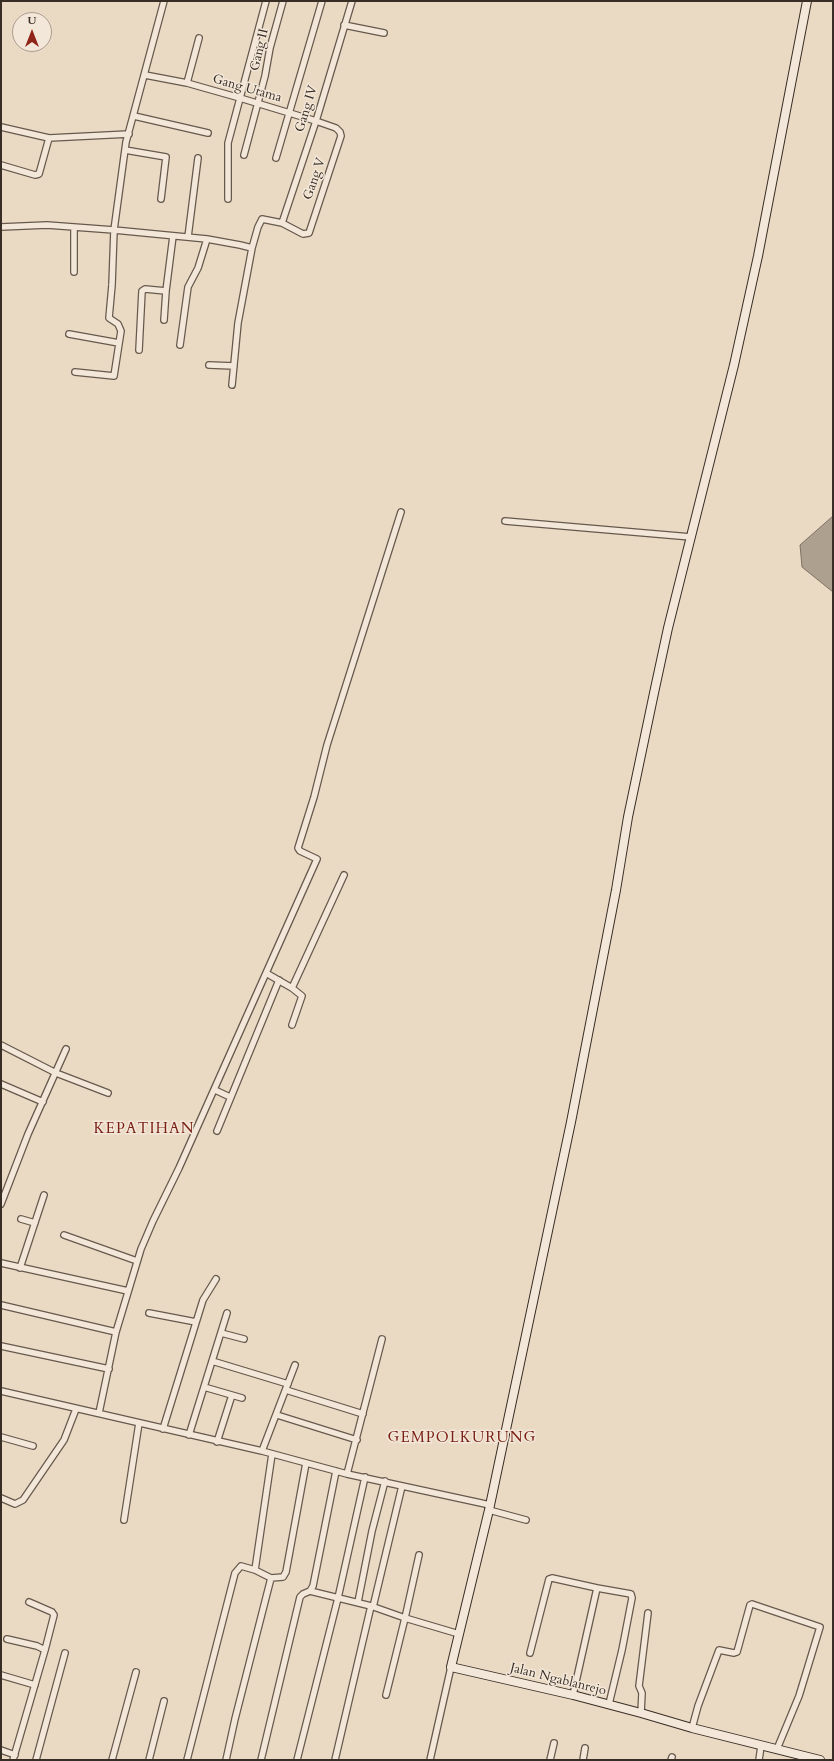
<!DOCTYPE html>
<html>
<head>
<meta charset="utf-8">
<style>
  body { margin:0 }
  #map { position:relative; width:834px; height:1761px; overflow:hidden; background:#ebdac3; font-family:Cardo,serif }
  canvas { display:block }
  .frame { position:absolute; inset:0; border:2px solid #392e26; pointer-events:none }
  .north { position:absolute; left:12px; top:12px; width:40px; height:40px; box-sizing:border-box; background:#f2e7d8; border:1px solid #a89d91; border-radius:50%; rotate:0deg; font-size:11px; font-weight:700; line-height:16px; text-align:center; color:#392e26 }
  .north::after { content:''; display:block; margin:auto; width:14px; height:18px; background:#8f2418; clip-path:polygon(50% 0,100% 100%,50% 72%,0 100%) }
</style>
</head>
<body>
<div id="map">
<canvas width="834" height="1761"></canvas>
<div class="frame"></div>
<div class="north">U</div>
</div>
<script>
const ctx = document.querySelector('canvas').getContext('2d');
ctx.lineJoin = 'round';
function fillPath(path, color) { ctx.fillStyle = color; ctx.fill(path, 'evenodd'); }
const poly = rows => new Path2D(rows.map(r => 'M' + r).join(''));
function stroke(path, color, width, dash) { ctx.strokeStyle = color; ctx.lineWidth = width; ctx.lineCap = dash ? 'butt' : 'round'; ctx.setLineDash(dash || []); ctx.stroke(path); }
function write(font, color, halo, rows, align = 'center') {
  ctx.font = font + ' Cardo,serif'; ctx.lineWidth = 3; ctx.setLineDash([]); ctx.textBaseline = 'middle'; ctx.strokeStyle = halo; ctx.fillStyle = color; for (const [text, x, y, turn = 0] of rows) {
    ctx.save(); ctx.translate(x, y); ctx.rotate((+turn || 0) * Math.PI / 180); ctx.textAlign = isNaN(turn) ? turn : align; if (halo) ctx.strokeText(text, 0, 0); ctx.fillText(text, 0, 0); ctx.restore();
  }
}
const water = poly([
  [833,516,833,592,802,567,800,545,833,516]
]);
fillPath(water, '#aea08e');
stroke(water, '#7f7264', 1);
const street = poly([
  [344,25,384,33],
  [145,75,187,83,240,98,316,121,336,128,340,132,341,136,309,233,303,234,282,223,262,219,258,227,252,248],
  [187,83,199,38],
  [134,116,208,133],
  [1,127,49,138,129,134],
  [125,150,166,157,161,199],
  [244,155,265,76,270,48,283,1],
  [276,158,322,1],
  [1,165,35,175,39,174,49,138],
  [228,199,228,143,266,1],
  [282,223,316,121,352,1],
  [1,227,47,225,114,230,207,239,240,245,252,248,238,323,232,385],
  [188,237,198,158],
  [74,272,74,228],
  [164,320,166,291],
  [69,334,119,343],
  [180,345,188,287,198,268,207,239],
  [139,350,142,291,145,289,166,291,173,236],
  [209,365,234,366],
  [75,372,114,376,121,331,118,324,109,318,112,285,114,230,126,142,164,1],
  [505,521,691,537],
  [266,973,317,859,300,851,298,848,314,797,327,745,401,512],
  [292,1025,302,996,292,988],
  [1,1045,56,1073,108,1093],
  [1,1084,43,1102],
  [215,1090,230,1097],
  [217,1131,279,980],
  [1,1204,28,1134,66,1049],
  [21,1219,35,1223],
  [64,1235,137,1261],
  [1,1263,128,1291],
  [20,1268,44,1195],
  [1,1305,116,1332],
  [149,1313,196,1322],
  [221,1333,244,1339],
  [1,1346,109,1369],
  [212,1361,288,1384],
  [204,1387,242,1398],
  [286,1390,363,1414],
  [1,1391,262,1451,347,1474,490,1505],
  [99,1413,116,1332,141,1249,153,1221,179,1168,266,973,292,988,344,875],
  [277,1415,357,1440],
  [163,1429,203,1300,216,1279],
  [189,1435,227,1313],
  [1,1437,33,1446],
  [217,1442,232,1395],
  [262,1451,295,1365],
  [347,1474,382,1339],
  [1,1498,15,1504,23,1500,64,1440,76,1409],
  [489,1510,526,1520],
  [124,1520,139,1423],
  [255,1570,271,1578],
  [310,1591,371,1606,335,1760],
  [29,1602,52,1612,54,1615,45,1650],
  [358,1602,372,1531,385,1481],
  [371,1606,405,1618,419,1555],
  [373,1607,402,1486],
  [7,1639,37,1646,45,1650,13,1760],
  [530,1653,549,1579,552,1578,597,1588,631,1594,632,1598,622,1650,609,1704],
  [1,1675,35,1685],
  [386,1695,405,1618,459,1634],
  [573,1695,597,1588],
  [641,1713,642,1693,639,1686,648,1613],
  [692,1728,698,1706,719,1650,734,1653,737,1652,750,1605,752,1604,820,1627,799,1696,777,1749],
  [1,1750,15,1755],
  [36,1760,65,1653],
  [112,1760,136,1672],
  [149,1760,164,1701],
  [187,1760,235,1573,241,1566,255,1570,272,1454],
  [226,1760,235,1719,271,1578,283,1577,286,1572,306,1463],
  [261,1760,300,1597,303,1594,310,1591,313,1586,336,1471],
  [297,1760,338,1598,365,1477],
  [430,1760,451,1667],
  [550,1760,554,1743],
  [583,1760,585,1748],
  [671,1760,672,1757],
  [759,1760,761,1746]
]);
const secondary = poly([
  [807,1,758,256,734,365,668,628,654,693,628,817,616,890,571,1122,489,1510,451,1667,573,1695,641,1713,692,1728,820,1760]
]);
stroke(street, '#66594d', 8);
stroke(secondary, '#392e26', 10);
stroke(street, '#f2e7d8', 5.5);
stroke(secondary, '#f2e7d8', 8);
write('13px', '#392e26', '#f2e7d8', [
  ["Gang II",260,50,-77],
  ["Gang Utama",247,89,16],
  ["Gang IV",307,109,-73],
  ["Gang V",315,179,-71],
  ["Jalan Ngablanrejo",558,1680,14]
]);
ctx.letterSpacing = '1px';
write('15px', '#7a1f14', '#f2e7d8', [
  ["KEPATIHAN",144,1130],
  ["GEMPOLKURUNG",462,1439]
]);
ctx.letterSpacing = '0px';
</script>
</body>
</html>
